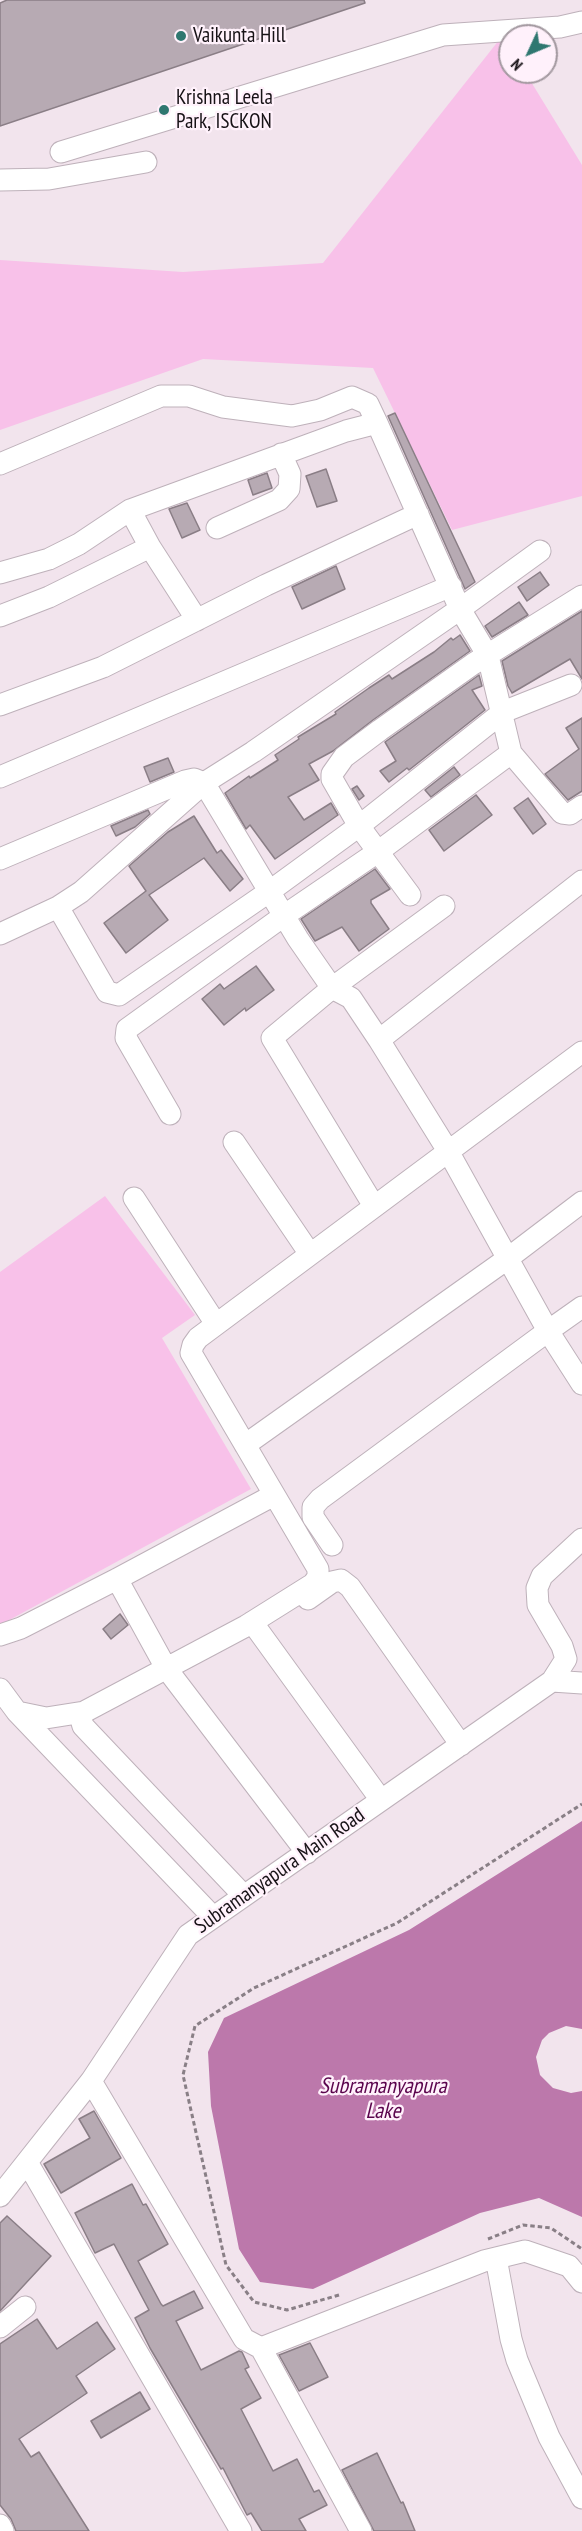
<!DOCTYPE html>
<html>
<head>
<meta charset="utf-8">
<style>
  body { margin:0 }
  #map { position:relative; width:582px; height:2531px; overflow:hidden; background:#f2e4ed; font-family:"PT Sans Narrow",sans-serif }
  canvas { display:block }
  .north { position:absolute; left:498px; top:24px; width:60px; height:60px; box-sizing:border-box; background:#fff1fb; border:2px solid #a2989f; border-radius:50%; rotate:226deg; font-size:16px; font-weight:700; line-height:24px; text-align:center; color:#171216 }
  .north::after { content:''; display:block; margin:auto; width:21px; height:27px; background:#2f7770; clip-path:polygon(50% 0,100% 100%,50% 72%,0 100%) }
</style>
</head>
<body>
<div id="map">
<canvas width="582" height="2531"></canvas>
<div class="north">N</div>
</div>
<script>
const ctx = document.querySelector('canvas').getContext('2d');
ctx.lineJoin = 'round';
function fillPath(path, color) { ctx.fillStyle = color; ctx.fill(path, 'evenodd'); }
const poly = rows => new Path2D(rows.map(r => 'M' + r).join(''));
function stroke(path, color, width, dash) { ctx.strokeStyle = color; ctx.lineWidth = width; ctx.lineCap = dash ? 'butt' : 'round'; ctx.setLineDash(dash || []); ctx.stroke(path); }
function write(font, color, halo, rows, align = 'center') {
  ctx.font = font + ' "PT Sans Narrow",sans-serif'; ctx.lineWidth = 4.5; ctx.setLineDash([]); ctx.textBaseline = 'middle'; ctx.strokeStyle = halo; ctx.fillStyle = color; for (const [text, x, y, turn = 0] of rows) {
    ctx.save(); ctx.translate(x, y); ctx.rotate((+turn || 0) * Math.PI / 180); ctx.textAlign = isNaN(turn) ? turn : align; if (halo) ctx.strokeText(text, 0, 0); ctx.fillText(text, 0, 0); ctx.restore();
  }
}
fillPath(poly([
  [503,35,510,47,510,72,525,72,582,165,582,496,452,530,373,368,203,359,0,430,0,260,183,272,323,263],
  [105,1196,195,1315,162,1338,251,1489,0,1625,0,1272]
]), '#f8c1e9');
fillPath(poly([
  [582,1821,582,2029,566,2026,549,2033,542,2040,536,2057,540,2075,553,2088,571,2093,582,2091,582,2217,539,2198,480,2213,313,2289,260,2282,239,2249,211,2106,208,2052,224,2018,409,1930]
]), '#bc78ab');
const building = poly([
  [7,0,364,0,365,3,0,126,0,3,7,0],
  [395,413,475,582,465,589,388,416,395,413],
  [326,469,337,501,317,507,306,476,326,469],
  [267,473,272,488,253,495,248,480,267,473],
  [187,503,200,530,182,538,169,509,187,503],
  [336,566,345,589,302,609,292,587,336,566],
  [540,572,549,585,527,601,518,587,540,572],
  [519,602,528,615,492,637,485,626,519,602],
  [582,611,582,679,570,659,512,693,508,686,502,661,582,611],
  [460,635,470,651,373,720,333,751,309,764,319,780,288,797,304,820,331,803,338,815,275,859,250,825,246,829,225,793,249,776,250,778,278,760,275,755,299,739,298,737,336,714,335,712,369,688,389,675,392,679,434,652,451,638,453,640,460,635],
  [479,675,482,686,472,690,485,710,409,770,407,768,389,782,380,771,396,761,385,742,479,675],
  [582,718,582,791,568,800,545,774,579,749,566,728,582,718],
  [168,758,174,772,150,782,144,767,168,758],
  [454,767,460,775,431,797,425,790,454,767],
  [357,786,364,796,359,800,352,789,357,786],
  [476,795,492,815,444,851,429,830,476,795],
  [528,798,546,824,533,834,514,808,528,798],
  [148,810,150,814,135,827,116,836,111,826,148,810],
  [194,816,217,853,221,850,243,879,230,891,204,858,149,895,168,920,126,953,104,923,146,891,129,866,168,832,194,816],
  [375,869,390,889,371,900,371,903,389,929,359,951,342,927,315,941,301,919,375,869],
  [256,966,274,990,246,1011,245,1008,224,1025,202,999,220,984,224,989,256,966],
  [120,1614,128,1625,111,1639,103,1629,120,1614],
  [94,2111,121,2158,61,2193,44,2164,90,2138,79,2119,94,2111],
  [132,2184,143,2205,146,2204,168,2244,138,2261,161,2304,163,2306,194,2291,203,2308,176,2321,201,2370,239,2351,242,2352,249,2367,245,2369,261,2398,241,2409,273,2471,297,2459,314,2492,319,2490,327,2505,299,2519,306,2531,262,2531,251,2513,247,2515,223,2468,221,2469,150,2348,135,2318,149,2310,114,2244,95,2253,75,2213,132,2184],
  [7,2216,51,2256,0,2311,0,2223,7,2216],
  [37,2319,57,2349,97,2322,115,2349,76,2376,87,2393,19,2439,31,2457,39,2452,89,2531,16,2531,11,2519,0,2505,0,2344,37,2319],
  [310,2343,328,2377,299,2391,279,2355,310,2343],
  [140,2392,150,2409,101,2438,91,2421,140,2392],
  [377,2453,401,2503,403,2502,415,2531,374,2531,342,2470,377,2453]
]);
fillPath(building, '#b7aab3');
stroke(building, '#8a7e86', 1.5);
const minor = poly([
  [61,152,443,35,560,27,582,22],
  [0,180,49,179,146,162],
  [0,464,161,396,189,396,223,407,292,416,320,410,352,397,368,404,377,423],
  [130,510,150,547,197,620],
  [217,528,279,500,289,489,290,474,281,454],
  [0,573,49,559,79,544,130,510,346,431,377,423,460,609,488,656,511,753,562,813,570,814,582,806],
  [0,616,49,597,150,547],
  [0,705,103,667,266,585,418,514],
  [0,777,451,586],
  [0,859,185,781,194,779,204,783,298,939,332,988,351,998,379,1040,448,1151,548,1331,320,1499,313,1507,313,1517,332,1545],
  [410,895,359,826,332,779,332,774,344,757,380,730,473,664,582,596],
  [58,907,107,992,119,995,270,891,359,826,503,712,571,685],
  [0,934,58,907,81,892,204,783,253,752,460,609,540,551],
  [379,1040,582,881],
  [170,1114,126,1038,127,1029,285,915,379,851,511,753],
  [234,1142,310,1254],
  [134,1198,216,1324],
  [374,1206,272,1038,332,988,444,906],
  [582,1307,548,1331,582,1384],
  [245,1445,507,1259,582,1202],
  [117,1579,166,1668,307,1853],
  [308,1599,332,1582,341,1580,350,1587,461,1745],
  [252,1622,381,1800],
  [0,1635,21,1628,117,1579,274,1495],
  [552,1681,566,1659,562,1646,538,1605,537,1588,542,1576,582,1539],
  [0,1689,17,1712,46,1718,84,1712],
  [17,1712,213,1917],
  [244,1896,83,1726,81,1719,84,1712,246,1626,313,1584,318,1577,318,1569,191,1353,193,1345,198,1338,582,1052],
  [91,2081,244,2339,261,2348,484,2261,525,2251,569,2266,582,2282],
  [27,2162,241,2531],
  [0,2196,91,2081,188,1935,552,1681,582,1683],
  [496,2258,511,2339,517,2360,549,2437,582,2498],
  [0,2327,25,2307],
  [261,2348,361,2531],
  [0,2525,3,2531]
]);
stroke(minor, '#beb1ba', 23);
stroke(poly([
  [488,2239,523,2225,551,2228,582,2249],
  [339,2295,287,2310,254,2302,226,2265,183,2075,195,2026,254,1988,397,1923,582,1804]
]), '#897f86', 3, [4.5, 3]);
stroke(minor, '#fff', 21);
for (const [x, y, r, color] of [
  [181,36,6,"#2f7770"],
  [164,110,6,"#2f7770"]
]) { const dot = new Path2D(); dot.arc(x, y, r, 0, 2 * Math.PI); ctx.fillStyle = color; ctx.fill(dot); stroke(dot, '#fff1fb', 2); }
write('21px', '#171216', '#fff1fb', [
  ["Vaikunta Hill",193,36],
  ["Krishna Leela",176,98],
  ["Park, ISCKON",176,122]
], 'left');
write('21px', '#171216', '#fff1fb', [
  ["Subramanyapura Main Road",280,1871,-35]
]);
write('italic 22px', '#5b054d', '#fff1fb', [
  ["Subramanyapura",383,2087],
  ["Lake",383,2112]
]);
</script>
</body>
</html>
